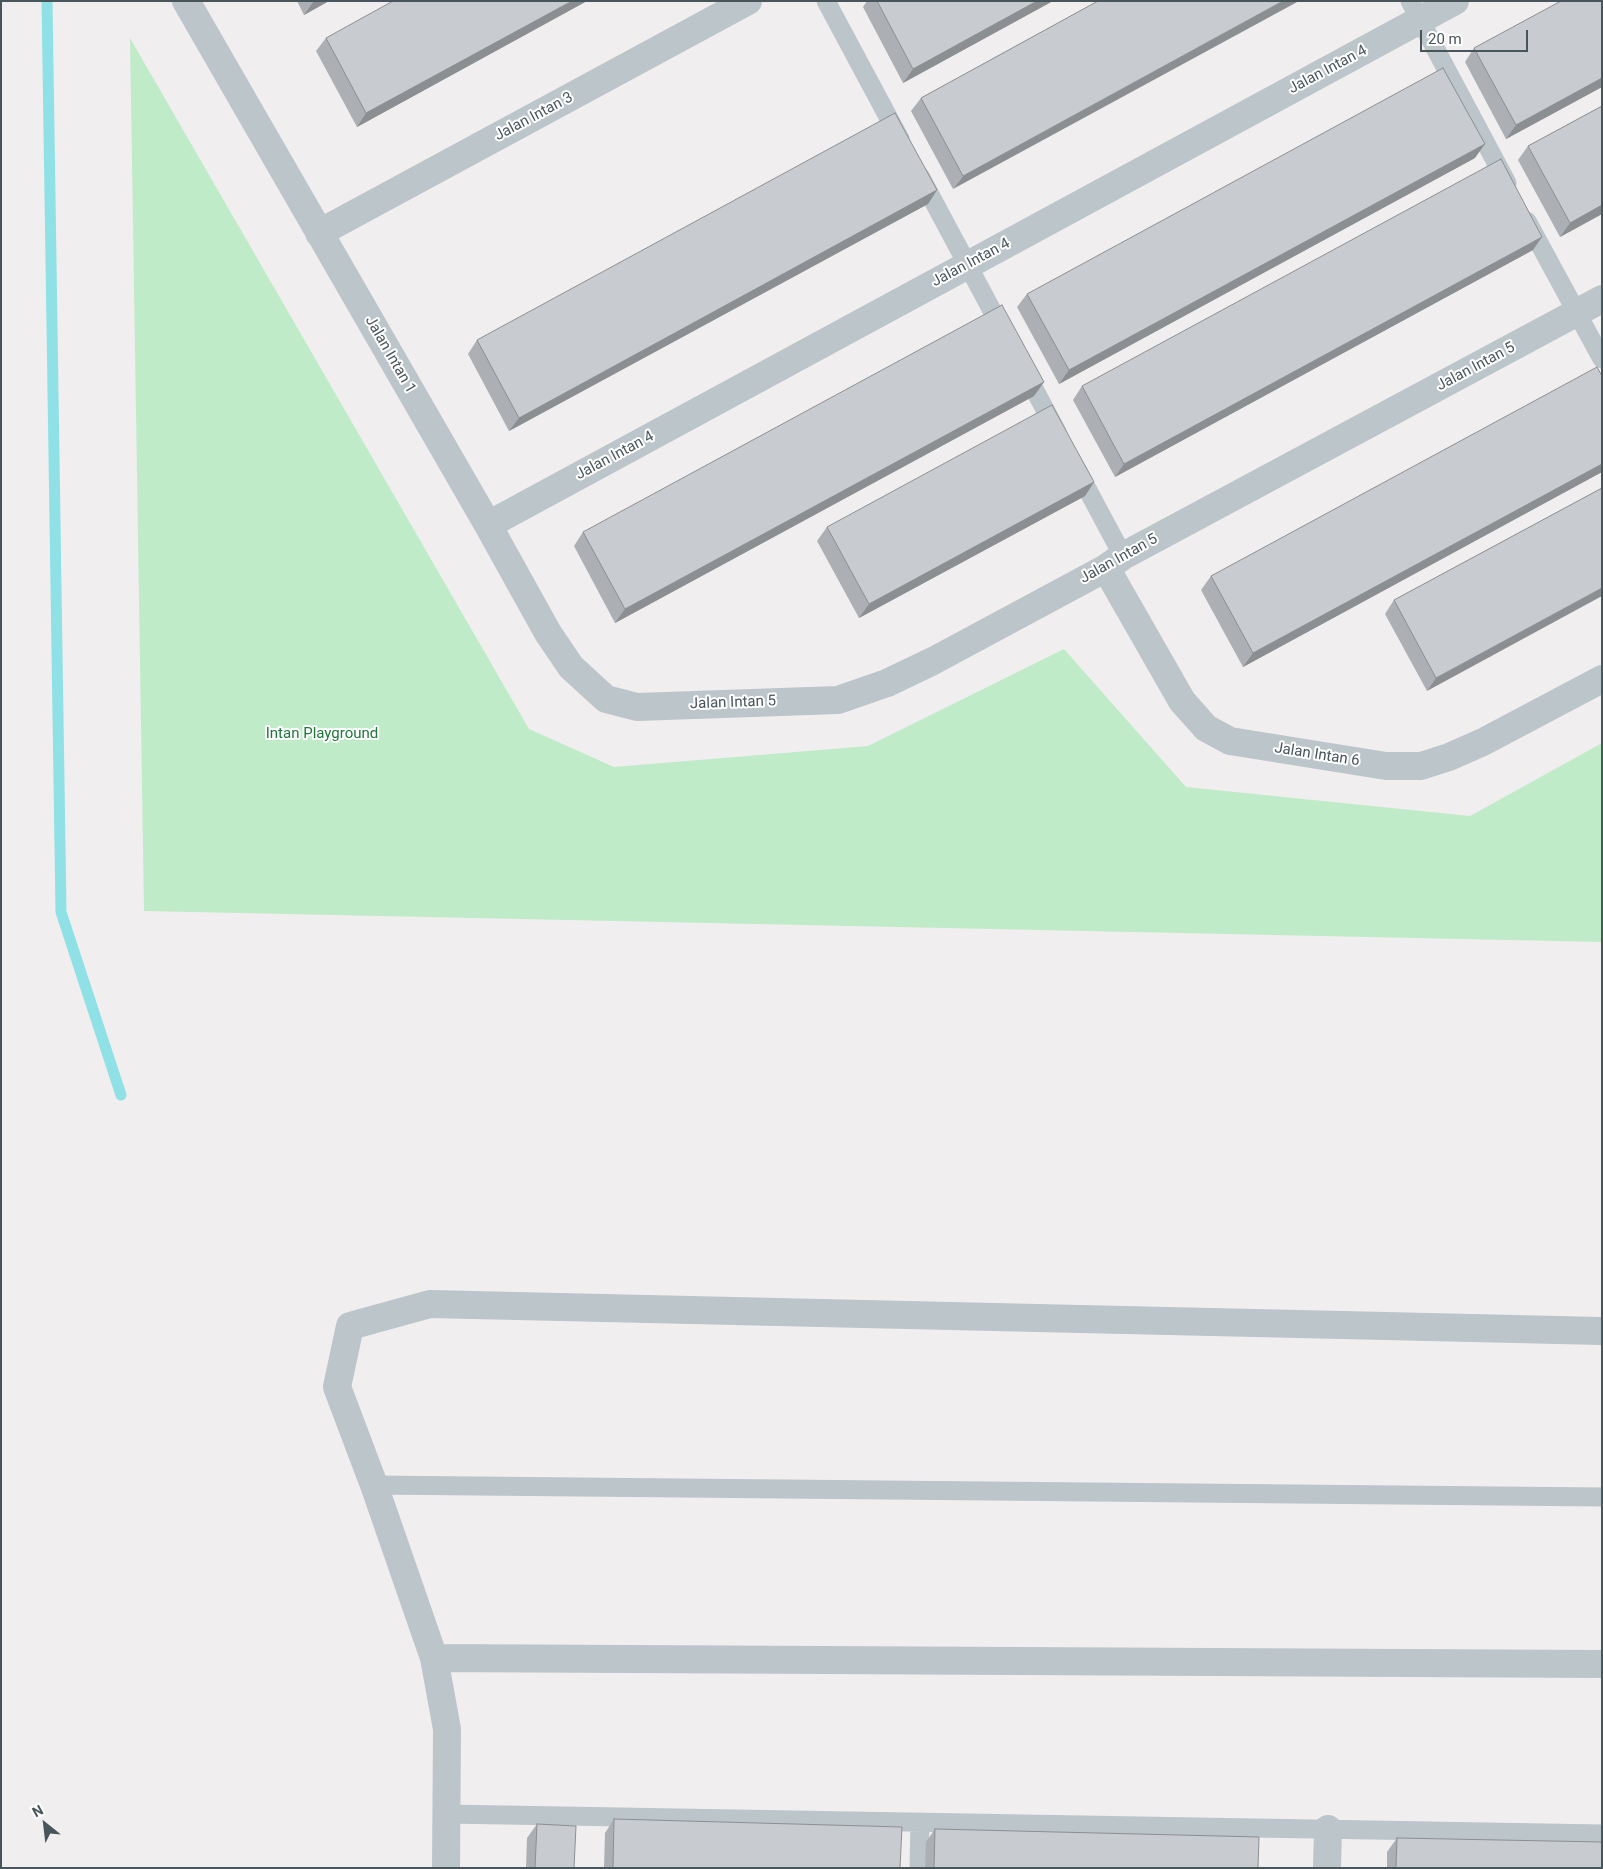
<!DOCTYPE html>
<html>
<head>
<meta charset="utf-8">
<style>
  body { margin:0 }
  #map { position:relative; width:1603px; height:1869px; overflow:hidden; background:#f1eeef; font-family:Roboto,sans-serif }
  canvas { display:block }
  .frame { position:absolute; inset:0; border:2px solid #48555a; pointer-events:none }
  .north { position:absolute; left:20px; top:1799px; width:50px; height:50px; -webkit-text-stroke:4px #fff; paint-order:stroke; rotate:331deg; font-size:14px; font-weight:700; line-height:20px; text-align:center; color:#48555a }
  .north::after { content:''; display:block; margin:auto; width:18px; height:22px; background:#48555a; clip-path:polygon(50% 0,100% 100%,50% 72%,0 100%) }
  .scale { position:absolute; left:1420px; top:30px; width:108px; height:22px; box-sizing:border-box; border:2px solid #48555a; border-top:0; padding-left:6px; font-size:15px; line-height:18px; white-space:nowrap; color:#48555a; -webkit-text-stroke:4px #fff; paint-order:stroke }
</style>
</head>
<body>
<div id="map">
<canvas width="1603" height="1869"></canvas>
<div class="frame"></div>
<div class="north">N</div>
<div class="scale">20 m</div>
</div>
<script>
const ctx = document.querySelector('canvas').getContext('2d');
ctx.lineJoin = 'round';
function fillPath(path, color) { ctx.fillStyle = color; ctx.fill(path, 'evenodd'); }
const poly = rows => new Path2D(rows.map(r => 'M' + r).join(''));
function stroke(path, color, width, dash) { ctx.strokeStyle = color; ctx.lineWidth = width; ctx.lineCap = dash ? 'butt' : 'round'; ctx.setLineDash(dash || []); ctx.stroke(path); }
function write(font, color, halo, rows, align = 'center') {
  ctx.font = font + ' Roboto,sans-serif'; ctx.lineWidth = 4; ctx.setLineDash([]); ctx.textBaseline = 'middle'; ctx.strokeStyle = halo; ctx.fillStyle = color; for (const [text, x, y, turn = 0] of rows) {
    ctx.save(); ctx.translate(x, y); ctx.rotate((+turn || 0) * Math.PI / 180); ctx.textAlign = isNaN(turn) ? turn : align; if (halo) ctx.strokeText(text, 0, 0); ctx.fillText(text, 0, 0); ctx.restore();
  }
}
fillPath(poly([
  [130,38,529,729,614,767,868,746,1064,649,1186,787,1470,816,1602,743,1602,942,144,911]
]), '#c0ebc9');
stroke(poly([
  [47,1,61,912,121,1095]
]), '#90e1e5', 11);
stroke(poly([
  [826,1,900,139],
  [1410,1,1507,183],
  [920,176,1004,333],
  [1527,221,1602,359],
  [1024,370,1057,432],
  [1077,470,1123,556],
  [374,1485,1602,1497],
  [447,1814,1602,1834],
  [919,1868,920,1822]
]), '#bbc5ca', 19);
stroke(poly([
  [186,1,488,525,548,633,571,667,606,699,637,707,838,700,887,683,933,661,1106,568,1123,556,1602,299],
  [319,233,748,1],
  [488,525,1455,1],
  [1106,568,1182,701,1206,728,1230,741,1386,766,1421,766,1449,757,1483,742,1602,679],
  [434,1658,1602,1664],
  [446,1868,447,1729,434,1658,374,1485,337,1387,350,1326,430,1304,1602,1331],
  [1327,1868,1328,1829]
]), '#bbc5ca', 28);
fillPath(poly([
  [297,1,329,1,304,15],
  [587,1,357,127,316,51,326,38],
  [867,1,1053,1,903,83,863,7],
  [1098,1,953,189,911,111,921,98],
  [1602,1,1602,87,1506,139,1465,62,1474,48],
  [1602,106,1602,214,1560,237,1518,160,1528,146],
  [1475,158,1059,384,1017,307,1027,294],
  [937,190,928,204,509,431,468,354,477,340],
  [1533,250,1115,477,1073,400,1082,386],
  [1602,376,1602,472,1243,667,1201,590,1211,576],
  [1044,382,1034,396,615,623,574,546,583,532],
  [1094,482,1085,496,859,618,817,541,827,527],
  [1602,488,1427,691,1385,614,1394,600],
  [614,1819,900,1868,604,1868,605,1833],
  [537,1824,574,1868,526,1868,527,1838],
  [935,1829,1258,1868,925,1868,926,1842],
  [1397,1838,1602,1868,1387,1868,1387,1852]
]), '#acafb3');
fillPath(poly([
  [314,1,329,1,304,15],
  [572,1,587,1,357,127,366,113],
  [1037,1,1053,1,903,83,913,69],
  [1283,1,1299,1,953,189,963,176],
  [1602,78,1602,87,1506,139,1516,125],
  [1485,144,1475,158,1059,384,1069,370],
  [937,190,928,204,509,431,519,418],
  [1602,205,1602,214,1560,237,1570,223],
  [1542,237,1533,250,1115,477,1124,464],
  [1044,382,1034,396,615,623,625,609],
  [1602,464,1602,472,1243,667,1253,653],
  [1094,482,1085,496,859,618,869,604],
  [1602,588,1602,596,1427,691,1436,678]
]), '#8c8f92');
const building = poly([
  [393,1,572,1,366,113,326,38,393,1],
  [877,1,1037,1,913,69,877,1],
  [1098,1,1283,1,963,176,921,98,1098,1],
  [1561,1,1602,1,1602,78,1516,125,1474,48,1561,1],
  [1443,68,1485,144,1069,370,1027,294,1443,68],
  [1602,106,1602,205,1570,223,1528,146,1602,106],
  [895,113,937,190,519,418,477,340,895,113],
  [1501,159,1542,237,1124,464,1082,386,1501,159],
  [1002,305,1044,382,625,609,583,532,1002,305],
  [1597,367,1602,376,1602,464,1253,653,1211,576,1597,367],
  [1052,405,1094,482,869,604,827,527,1052,405],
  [1602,488,1602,588,1436,678,1394,600,1602,488],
  [614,1819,902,1827,900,1868,613,1868,614,1819],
  [537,1824,576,1826,574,1868,535,1868,537,1824],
  [935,1829,1259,1837,1258,1868,934,1868,935,1829],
  [1397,1838,1602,1842,1602,1868,1396,1868,1397,1838]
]);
fillPath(building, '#c8ccd0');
stroke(building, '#8c8f92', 1);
write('15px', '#48555a', '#fff', [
  ["Jalan Intan 4",1328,70,-28],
  ["Jalan Intan 3",534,117,-28],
  ["Jalan Intan 4",971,263,-28],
  ["Jalan Intan 1",390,355,60],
  ["Jalan Intan 5",1476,367,-28],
  ["Jalan Intan 4",615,456,-28],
  ["Jalan Intan 5",1119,559,-29],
  ["Jalan Intan 5",733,703,-2],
  ["Jalan Intan 6",1317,755,9]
]);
write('15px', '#1e763b', '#fff', [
  ["Intan Playground",322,734]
]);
</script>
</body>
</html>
